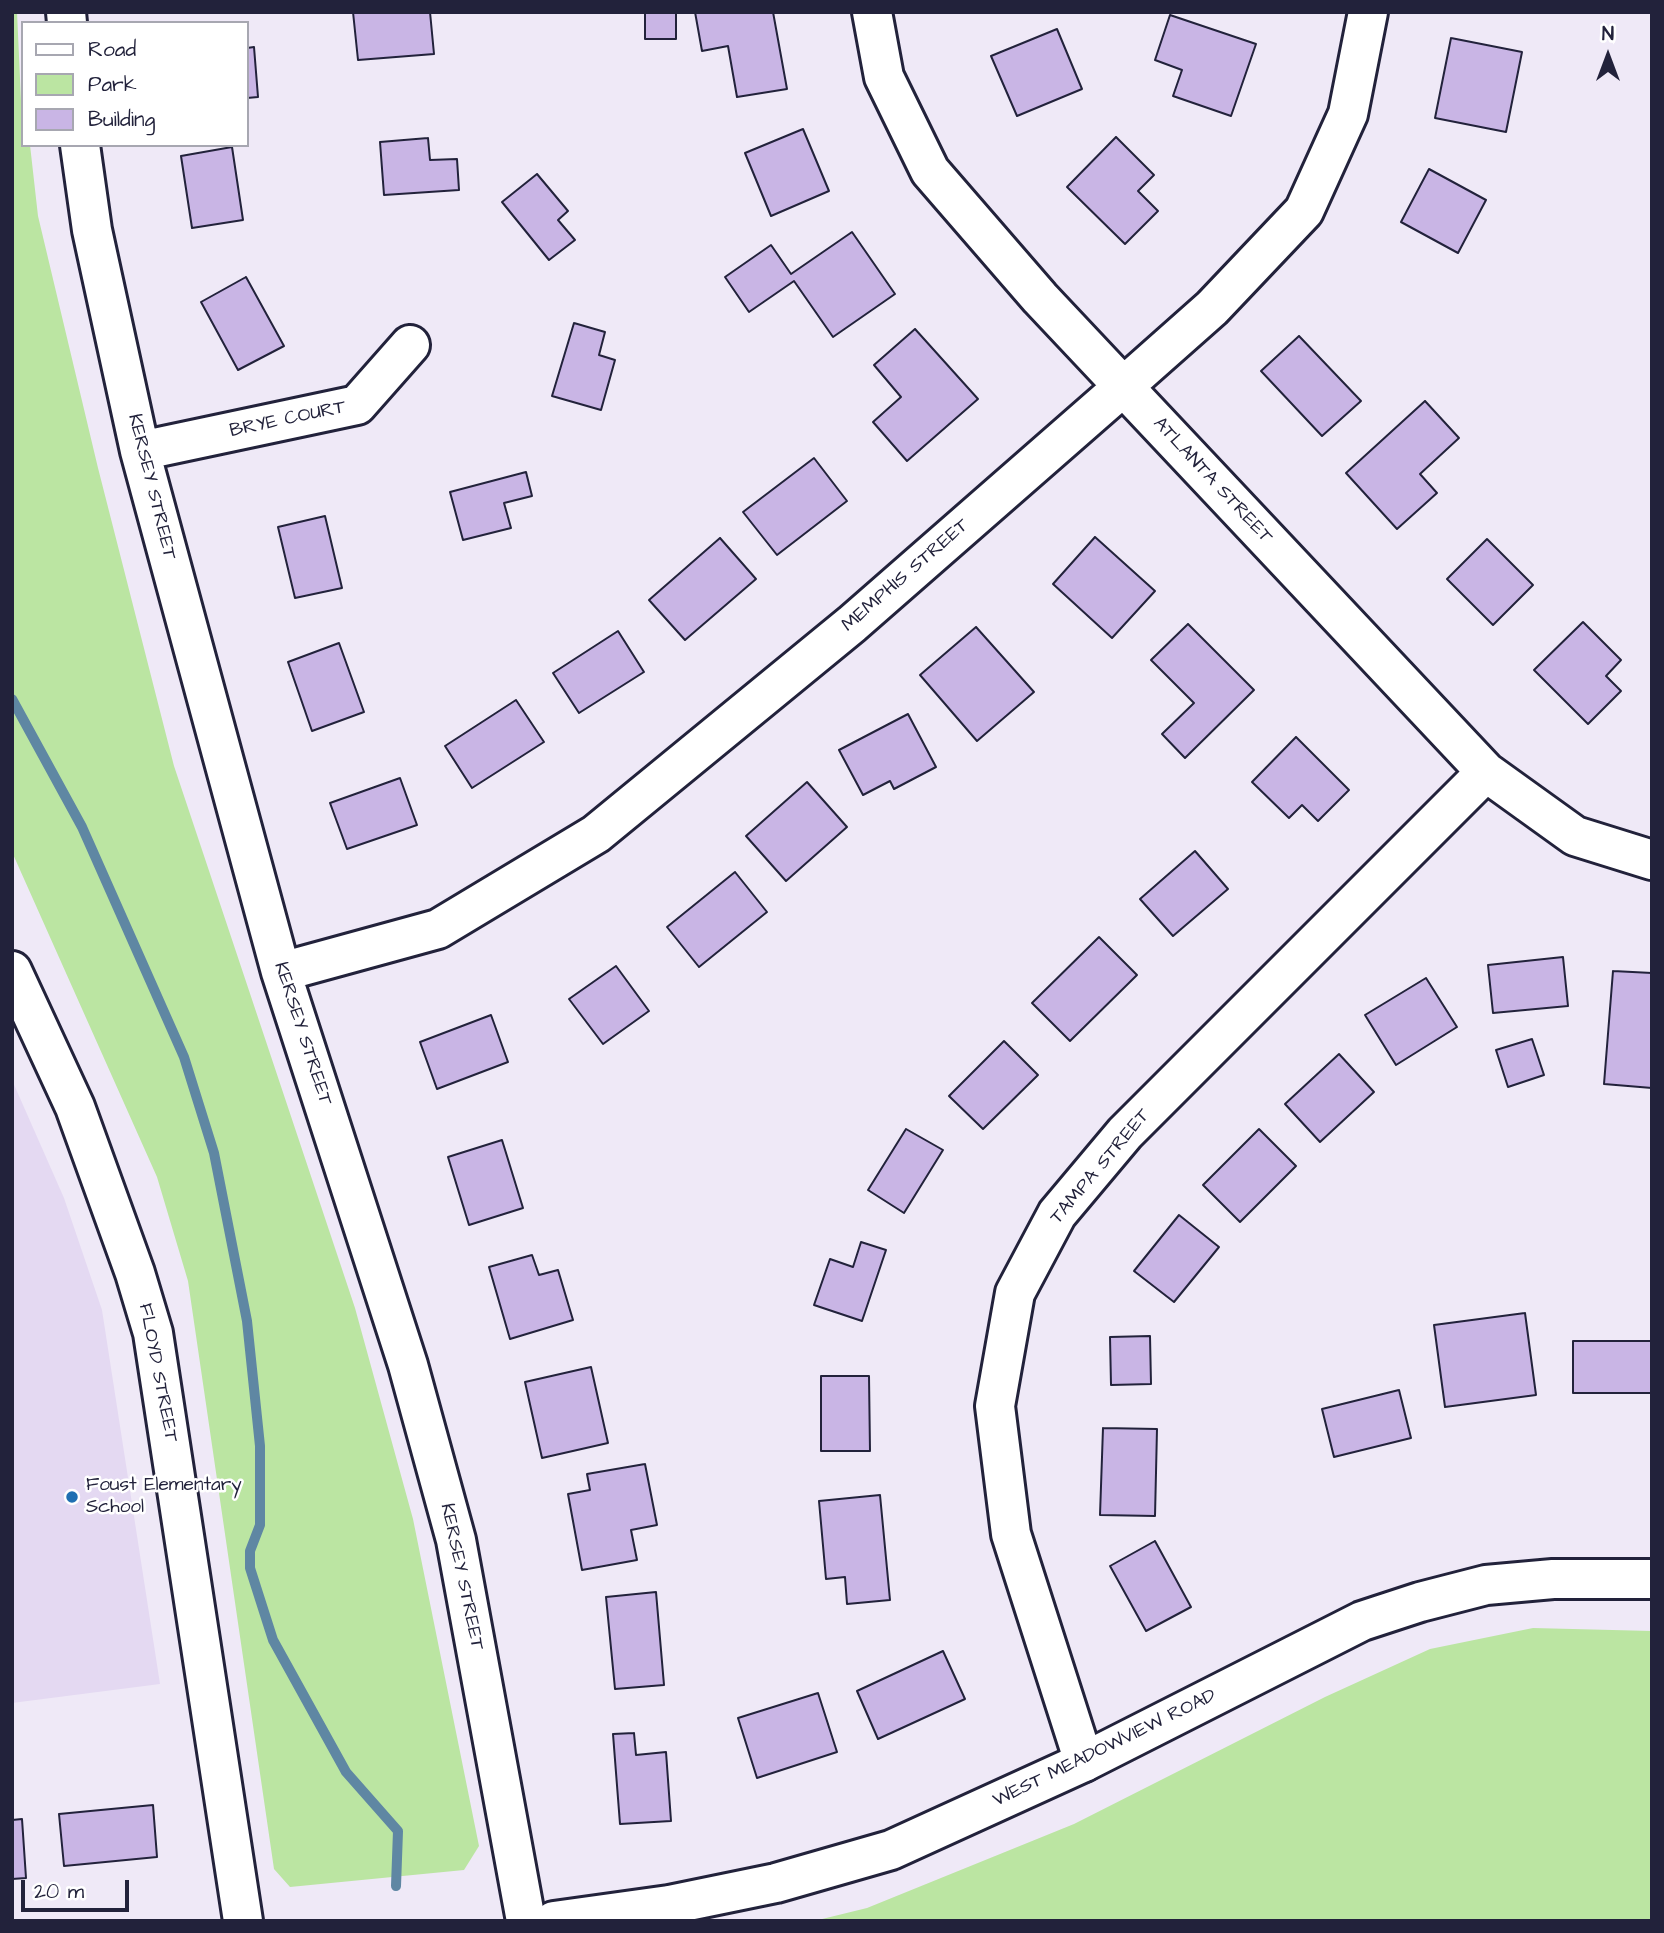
<!DOCTYPE html>
<html>
<head>
<meta charset="utf-8">
<style>
  body { margin:0 }
  #map { position:relative; width:1664px; height:1933px; overflow:hidden; background:#efe9f7; font-family:"Architects Daughter",sans-serif }
  canvas { display:block }
  .frame { position:absolute; inset:0; border:14px solid #22223b; pointer-events:none }
  .legend { position:absolute; left:21px; top:21px; width:228px; height:126px; box-sizing:border-box; background:#fff; border:2px solid #a7a7b1; margin:0; padding:9px 12px; list-style:none; font-size:21px; color:#22223b }
  .legend li { display:flex; align-items:center; gap:14px; height:35px }
  .legend b { width:35px; border:2px solid #a7a7b1 }
  .north { position:absolute; left:1573px; top:21px; width:70px; height:70px; -webkit-text-stroke:5px #fff; paint-order:stroke; rotate:0deg; font-size:19px; font-weight:700; line-height:28px; text-align:center; color:#22223b }
  .north::after { content:''; display:block; margin:auto; width:24px; height:32px; background:#22223b; clip-path:polygon(50% 0,100% 100%,50% 72%,0 100%) }
  .scale { position:absolute; left:21px; top:1880px; width:108px; height:32px; box-sizing:border-box; border:4px solid #22223b; border-top:0; padding-left:9px; font-size:21px; line-height:24px; white-space:nowrap; color:#22223b; -webkit-text-stroke:5px #fff; paint-order:stroke }
</style>
</head>
<body>
<div id="map">
<canvas width="1664" height="1933"></canvas>
<div class="frame"></div>
<ul class="legend">
<li><b style="height:9px;background:#fff"></b>Road</li>
<li><b style="height:19px;background:#bbe5a2"></b>Park</li>
<li><b style="height:19px;background:#c9b5e5"></b>Building</li>
</ul>
<div class="north">N</div>
<div class="scale">20 m</div>
</div>
<script>
const ctx = document.querySelector('canvas').getContext('2d');
ctx.lineJoin = 'round';
function fillPath(path, color) { ctx.fillStyle = color; ctx.fill(path, 'evenodd'); }
const poly = rows => new Path2D(rows.map(r => 'M' + r).join(''));
function stroke(path, color, width, dash) { ctx.strokeStyle = color; ctx.lineWidth = width; ctx.lineCap = dash ? 'butt' : 'round'; ctx.setLineDash(dash || []); ctx.stroke(path); }
function write(font, color, halo, rows, align = 'center') {
  ctx.font = font + ' "Architects Daughter",sans-serif'; ctx.lineWidth = 5; ctx.setLineDash([]); ctx.textBaseline = 'middle'; ctx.strokeStyle = halo; ctx.fillStyle = color; for (const [text, x, y, turn = 0] of rows) {
    ctx.save(); ctx.translate(x, y); ctx.rotate((+turn || 0) * Math.PI / 180); ctx.textAlign = isNaN(turn) ? turn : align; if (halo) ctx.strokeText(text, 0, 0); ctx.fillText(text, 0, 0); ctx.restore();
  }
}
fillPath(poly([
  [12,1080,64,1198,102,1310,160,1684,12,1703]
]), '#e4d9f2');
fillPath(poly([
  [12,12,17,12,23,145,30,145,38,216,98,468,174,766,355,1308,413,1519,479,1846,464,1870,290,1887,274,1869,188,1281,157,1177,12,852],
  [1533,1628,1652,1631,1652,1921,814,1921,867,1908,1074,1824,1325,1697,1430,1649]
]), '#bbe5a2');
stroke(poly([
  [12,699,82,827,184,1057,214,1153,247,1321,260,1446,260,1525,250,1551,250,1568,273,1640,346,1772,398,1831,396,1886]
]), '#5f87a3', 10);
const building = poly([
  [353,12,430,12,434,54,358,60,353,12],
  [645,12,676,12,676,39,645,39,645,12],
  [695,12,773,12,787,89,737,97,728,46,702,51,695,12],
  [1170,15,1256,44,1231,116,1173,96,1182,70,1155,60,1170,15],
  [1057,29,1082,89,1017,116,991,56,1057,29],
  [1451,38,1522,52,1506,132,1435,118,1451,38],
  [254,47,258,97,247,98,247,48,254,47],
  [803,129,829,191,771,216,745,153,803,129],
  [1116,137,1154,175,1138,191,1158,211,1125,244,1067,187,1116,137],
  [428,138,430,160,457,159,459,190,384,195,380,142,428,138],
  [232,147,243,220,192,228,181,156,232,147],
  [1429,169,1486,200,1458,253,1401,222,1429,169],
  [537,174,568,211,558,220,575,240,549,260,502,202,537,174],
  [852,232,895,294,833,337,794,281,749,312,725,277,771,245,791,274,852,232],
  [246,277,284,346,238,370,201,302,246,277],
  [574,323,605,332,599,355,615,360,601,410,552,396,574,323],
  [915,329,978,399,907,461,873,422,901,397,874,365,915,329],
  [1299,336,1361,401,1322,436,1261,371,1299,336],
  [1425,401,1459,438,1420,474,1437,493,1397,529,1346,473,1425,401],
  [814,458,847,501,777,555,743,512,814,458],
  [526,472,532,496,504,503,511,528,463,540,450,492,526,472],
  [325,516,342,588,295,598,278,527,325,516],
  [1095,537,1155,591,1112,638,1053,584,1095,537],
  [720,538,756,579,685,640,649,600,720,538],
  [1487,539,1533,585,1493,625,1447,579,1487,539],
  [1583,622,1621,660,1606,676,1621,691,1588,724,1534,670,1583,622],
  [1188,624,1254,690,1185,758,1162,734,1194,703,1151,660,1188,624],
  [976,627,1034,692,977,741,920,675,976,627],
  [618,631,644,672,579,713,553,673,618,631],
  [339,643,364,712,312,731,288,662,339,643],
  [516,700,544,742,472,788,445,746,516,700],
  [908,714,936,767,894,789,890,781,863,795,839,750,908,714],
  [1296,737,1349,790,1318,821,1302,805,1289,818,1252,782,1296,737],
  [400,778,417,825,347,849,330,803,400,778],
  [807,782,847,827,786,881,746,836,807,782],
  [1195,851,1228,889,1173,936,1140,899,1195,851],
  [735,872,767,912,699,967,667,927,735,872],
  [1099,937,1137,975,1070,1041,1032,1003,1099,937],
  [1563,957,1568,1006,1493,1013,1488,965,1563,957],
  [616,966,649,1011,603,1044,569,999,616,966],
  [1613,971,1652,973,1652,1088,1604,1084,1613,971],
  [1426,978,1457,1027,1396,1065,1365,1015,1426,978],
  [491,1015,508,1062,437,1089,420,1042,491,1015],
  [1532,1039,1544,1075,1508,1087,1496,1050,1532,1039],
  [1004,1041,1038,1075,983,1129,949,1096,1004,1041],
  [1339,1054,1374,1092,1320,1142,1285,1104,1339,1054],
  [906,1129,943,1150,904,1213,868,1190,906,1129],
  [1259,1129,1296,1166,1240,1222,1203,1185,1259,1129],
  [502,1140,523,1208,469,1225,448,1157,502,1140],
  [1179,1215,1219,1247,1174,1302,1134,1271,1179,1215],
  [861,1242,886,1250,862,1321,814,1305,830,1259,853,1267,861,1242],
  [532,1255,539,1275,558,1270,573,1320,510,1339,489,1267,532,1255],
  [1525,1313,1536,1395,1445,1407,1434,1325,1525,1313],
  [1150,1336,1151,1384,1111,1385,1110,1337,1150,1336],
  [1573,1341,1652,1341,1652,1393,1573,1393,1573,1341],
  [591,1367,608,1443,542,1458,525,1382,591,1367],
  [821,1376,869,1376,870,1451,821,1451,821,1376],
  [1399,1390,1411,1438,1334,1457,1322,1409,1399,1390],
  [1103,1428,1157,1429,1155,1516,1100,1515,1103,1428],
  [645,1464,657,1525,631,1530,637,1560,582,1570,568,1494,590,1490,587,1474,645,1464],
  [880,1495,890,1600,847,1604,845,1577,826,1579,819,1501,880,1495],
  [1155,1541,1191,1607,1146,1631,1110,1566,1155,1541],
  [656,1592,664,1685,615,1689,606,1597,656,1592],
  [943,1651,965,1699,878,1739,857,1691,943,1651],
  [818,1693,837,1752,757,1778,738,1718,818,1693],
  [634,1733,636,1755,666,1752,671,1821,620,1824,613,1734,634,1733],
  [153,1805,157,1857,64,1866,59,1814,153,1805],
  [22,1819,26,1878,12,1879,12,1820,22,1819]
]);
fillPath(building, '#c9b5e5');
stroke(building, '#22223b', 2);
const street = poly([
  [66,12,67,23],
  [872,12,884,77,930,171,1040,298,1486,772,1575,836,1652,860],
  [80,145,92,230,140,451,281,972,408,1365,456,1540,526,1921],
  [140,451,357,405,410,345],
  [12,971,75,1107,135,1273,153,1333,243,1921],
  [281,972,438,929,596,834,852,624,1124,386,1212,308,1304,211,1348,114,1368,12],
  [1084,1762,1011,1534,995,1406,1015,1293,1057,1214,1125,1133,1486,772]
]);
const secondary = poly([
  [554,1921,669,1905,776,1883,891,1850,1084,1762,1362,1621,1420,1602,1486,1585,1553,1579,1652,1579]
]);
stroke(street, '#22223b', 44);
stroke(secondary, '#22223b', 44);
stroke(street, '#fff', 38);
stroke(secondary, '#fff', 38);
for (const [x, y, r, color] of [
  [72,1497,7,"#1f6fb2"]
]) { const dot = new Path2D(); dot.arc(x, y, r, 0, 2 * Math.PI); ctx.fillStyle = color; ctx.fill(dot); stroke(dot, '#fff', 2.5); }
write('19px', '#22223b', '#fff', [
  ["BRYE COURT",288,420,-12],
  ["ATLANTA STREET",1212,481,47],
  ["KERSEY STREET",151,487,76],
  ["MEMPHIS STREET",906,576,-41],
  ["KERSEY STREET",302,1034,72],
  ["TAMPA STREET",1101,1167,-50],
  ["FLOYD STREET",157,1373,79],
  ["KERSEY STREET",461,1577,78],
  ["WEST MEADOWVIEW ROAD",1105,1749,-26]
]);
write('19px', '#22223b', '#fff', [
  ["Foust Elementary",86,1486],
  ["School",86,1508]
], 'left');
</script>
</body>
</html>
